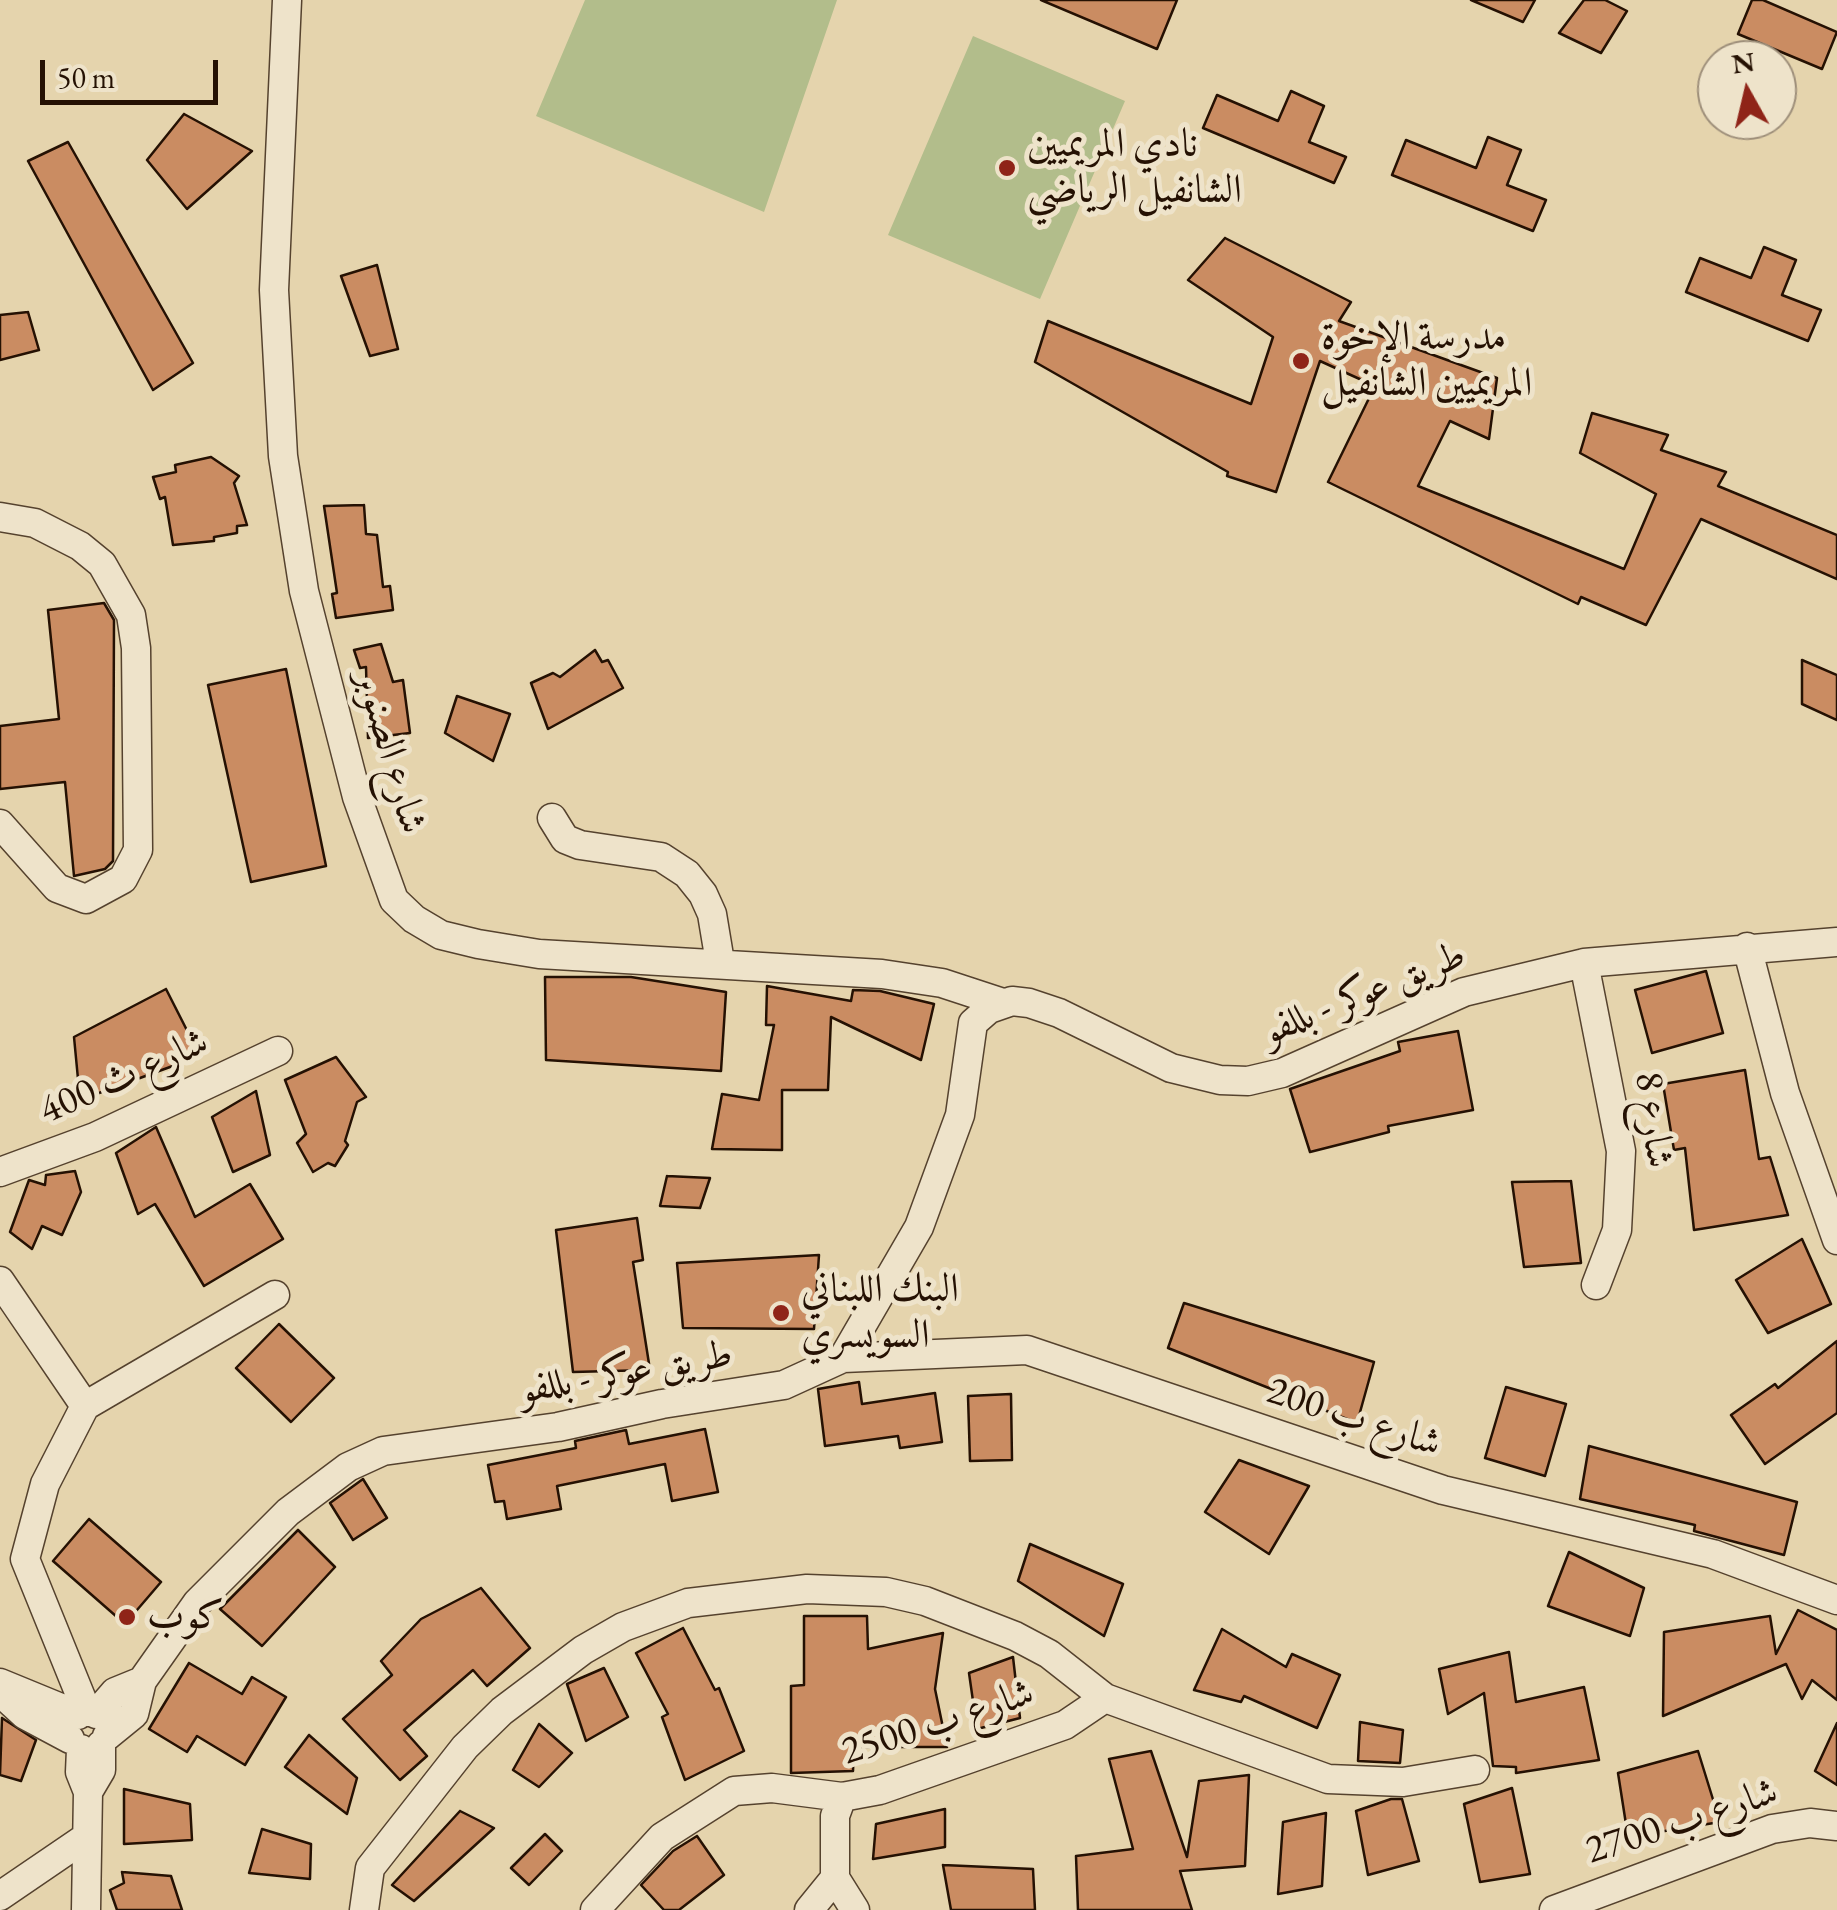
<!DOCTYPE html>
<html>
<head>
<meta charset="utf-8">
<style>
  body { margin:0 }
  #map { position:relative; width:1837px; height:1910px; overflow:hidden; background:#e5d4ad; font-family:"EB Garamond",serif }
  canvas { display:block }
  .north { position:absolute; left:1697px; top:40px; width:100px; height:100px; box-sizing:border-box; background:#eee3ca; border:2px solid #9e8f7a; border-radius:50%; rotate:352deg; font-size:28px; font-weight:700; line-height:40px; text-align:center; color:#251103 }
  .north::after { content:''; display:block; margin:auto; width:35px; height:45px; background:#8f2418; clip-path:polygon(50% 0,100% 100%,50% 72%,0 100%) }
  .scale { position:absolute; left:40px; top:60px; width:178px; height:45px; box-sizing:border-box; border:5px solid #251103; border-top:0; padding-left:12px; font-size:30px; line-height:35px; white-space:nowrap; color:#251103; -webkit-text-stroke:8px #eee3ca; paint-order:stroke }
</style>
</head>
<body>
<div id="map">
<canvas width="1837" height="1910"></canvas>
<div class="north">N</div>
<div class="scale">50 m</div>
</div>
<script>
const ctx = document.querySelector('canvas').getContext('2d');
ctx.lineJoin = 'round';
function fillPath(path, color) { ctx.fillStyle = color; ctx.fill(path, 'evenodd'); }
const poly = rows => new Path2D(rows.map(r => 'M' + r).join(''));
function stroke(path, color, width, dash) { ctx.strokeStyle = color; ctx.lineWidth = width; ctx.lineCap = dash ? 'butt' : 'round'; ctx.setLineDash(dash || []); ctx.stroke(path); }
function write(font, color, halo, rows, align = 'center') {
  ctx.font = font + ' "EB Garamond",Amiri,serif'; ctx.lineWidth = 10; ctx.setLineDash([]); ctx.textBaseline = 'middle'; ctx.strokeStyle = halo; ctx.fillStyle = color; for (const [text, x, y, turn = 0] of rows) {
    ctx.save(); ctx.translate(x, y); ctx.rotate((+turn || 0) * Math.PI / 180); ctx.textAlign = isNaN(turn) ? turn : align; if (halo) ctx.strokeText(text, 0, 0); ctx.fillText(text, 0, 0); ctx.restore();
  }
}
fillPath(poly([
  [585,0,837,0,764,212,536,116],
  [973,36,1125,101,1040,299,888,235]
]), '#b2bd8b');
const building = poly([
  [1041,0,1177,0,1157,49,1041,0],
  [1471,0,1535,0,1523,22,1471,0],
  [1584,0,1605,0,1627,11,1601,53,1559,33,1584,0],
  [1752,0,1763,0,1837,32,1822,69,1738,34,1752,0],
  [1291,91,1324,106,1309,142,1346,157,1334,183,1203,128,1217,95,1278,121,1291,91],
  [184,114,252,151,187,209,147,160,184,114],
  [1488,137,1521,150,1507,185,1546,200,1533,231,1392,175,1406,140,1476,168,1488,137],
  [68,142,193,363,153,390,28,161,68,142],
  [1225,238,1351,302,1339,321,1497,378,1489,439,1450,421,1418,486,1624,569,1656,494,1580,453,1592,413,1668,435,1661,450,1726,472,1718,486,1837,535,1837,579,1701,519,1646,625,1581,597,1578,604,1328,482,1375,386,1320,361,1276,492,1227,476,1228,472,1035,362,1048,321,1251,404,1273,337,1188,280,1225,238],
  [1764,247,1796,260,1782,295,1821,310,1808,341,1686,292,1700,258,1751,278,1764,247],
  [377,265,398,349,370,356,341,276,377,265],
  [28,312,39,350,0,360,0,315,28,312],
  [211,457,239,476,234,483,247,525,237,526,237,533,214,537,214,541,173,545,165,497,160,499,153,477,176,472,175,465,211,457],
  [364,505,366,534,377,535,383,587,390,586,393,610,336,618,332,594,337,593,324,506,364,505],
  [104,603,114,620,113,861,105,869,74,876,65,782,0,789,0,726,59,719,48,610,104,603],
  [381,644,393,682,403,680,410,733,368,738,366,667,360,668,354,650,381,644],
  [595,650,602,662,608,660,623,688,548,729,531,683,553,673,560,677,595,650],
  [1802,660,1837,675,1837,720,1802,704,1802,660],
  [286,669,326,866,251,882,208,685,286,669],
  [457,696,510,714,493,761,445,733,457,696],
  [1706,971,1723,1033,1652,1053,1635,990,1706,971],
  [545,977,631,977,726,992,721,1071,546,1060,545,977],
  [767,986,851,1001,853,990,880,991,934,1004,921,1060,831,1017,828,1090,782,1090,782,1150,712,1149,722,1094,759,1100,774,1025,766,1025,767,986],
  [166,989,200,1056,80,1100,74,1037,166,989],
  [1458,1031,1473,1110,1388,1126,1389,1132,1310,1152,1290,1089,1400,1051,1398,1042,1458,1031],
  [336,1057,366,1097,357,1102,345,1141,348,1145,335,1166,328,1163,313,1172,297,1143,306,1134,285,1080,336,1057],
  [1745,1070,1759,1159,1770,1157,1788,1215,1694,1230,1685,1148,1674,1150,1663,1084,1745,1070],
  [256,1091,270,1155,233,1172,212,1117,256,1091],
  [156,1127,195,1217,250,1184,283,1239,204,1286,155,1204,138,1214,116,1153,156,1127],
  [75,1171,81,1192,62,1235,42,1226,32,1249,10,1232,29,1180,45,1185,46,1175,75,1171],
  [667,1176,710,1178,700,1208,660,1206,667,1176],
  [1571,1181,1581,1263,1524,1267,1512,1182,1571,1181],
  [637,1218,643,1260,633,1262,650,1370,573,1372,556,1230,637,1218],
  [1802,1239,1831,1304,1768,1333,1736,1280,1802,1239],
  [819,1255,814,1329,683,1328,677,1263,819,1255],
  [1184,1303,1374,1362,1357,1423,1168,1348,1184,1303],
  [279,1324,334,1378,291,1422,236,1368,279,1324],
  [1837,1341,1837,1413,1765,1464,1731,1415,1775,1384,1778,1388,1837,1341],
  [859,1382,862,1404,935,1393,942,1442,900,1448,898,1436,825,1446,818,1389,859,1382],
  [1506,1387,1566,1404,1545,1476,1485,1458,1506,1387],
  [1011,1394,1012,1460,970,1461,968,1396,1011,1394],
  [705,1429,718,1492,672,1501,665,1464,557,1486,561,1509,507,1519,504,1501,495,1502,488,1465,576,1448,575,1441,626,1430,629,1444,705,1429],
  [1589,1446,1797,1502,1784,1555,1694,1531,1695,1525,1580,1499,1589,1446],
  [1239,1460,1309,1486,1269,1554,1205,1512,1239,1460],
  [363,1479,387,1518,353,1540,330,1503,363,1479],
  [89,1519,161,1582,125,1624,53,1561,89,1519],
  [298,1530,335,1567,262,1646,220,1609,298,1530],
  [1030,1544,1123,1584,1104,1636,1018,1581,1030,1544],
  [1569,1552,1644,1588,1630,1636,1548,1606,1569,1552],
  [481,1588,530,1648,487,1686,473,1670,404,1730,427,1756,400,1780,343,1719,392,1675,381,1661,421,1619,481,1588],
  [1798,1610,1837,1630,1837,1700,1812,1680,1802,1699,1786,1664,1663,1716,1664,1632,1770,1616,1776,1654,1798,1610],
  [804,1616,867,1616,868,1649,943,1633,935,1689,947,1747,854,1747,853,1771,791,1773,791,1686,804,1685,804,1616],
  [683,1628,715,1690,719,1688,744,1751,685,1780,662,1717,668,1714,636,1653,683,1628],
  [1222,1629,1286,1667,1292,1654,1340,1675,1317,1728,1244,1696,1241,1702,1194,1690,1222,1629],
  [1509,1652,1516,1702,1584,1687,1599,1760,1516,1773,1516,1767,1493,1766,1484,1693,1448,1714,1439,1669,1509,1652],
  [1013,1657,1020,1718,977,1729,969,1673,1013,1657],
  [189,1663,242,1694,252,1677,286,1697,245,1765,197,1736,187,1752,149,1729,189,1663],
  [604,1668,628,1717,586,1741,567,1684,604,1668],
  [2,1718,36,1740,21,1781,0,1775,2,1718],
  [1360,1722,1403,1730,1400,1763,1358,1761,1360,1722],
  [1837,1723,1837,1785,1815,1771,1837,1723],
  [539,1724,572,1753,539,1787,513,1770,539,1724],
  [309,1735,357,1778,347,1814,285,1767,309,1735],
  [1151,1751,1187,1857,1199,1781,1249,1775,1245,1866,1180,1871,1192,1910,1078,1910,1076,1856,1133,1849,1109,1759,1151,1751],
  [1698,1751,1720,1822,1628,1837,1618,1773,1698,1751],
  [1512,1788,1530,1874,1480,1882,1464,1804,1512,1788],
  [124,1789,190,1804,192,1840,124,1844,124,1789],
  [1391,1799,1402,1799,1419,1861,1368,1875,1356,1811,1391,1799],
  [945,1809,945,1847,873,1859,876,1824,945,1809],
  [460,1811,494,1828,414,1901,392,1885,460,1811],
  [1326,1813,1322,1886,1278,1894,1283,1822,1326,1813],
  [262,1829,311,1844,310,1879,249,1873,262,1829],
  [545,1834,562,1851,529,1885,511,1868,545,1834],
  [697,1836,724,1875,679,1910,664,1910,641,1885,673,1851,697,1836],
  [943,1865,1033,1869,1035,1910,951,1910,943,1865],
  [122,1872,171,1876,182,1910,117,1910,110,1890,124,1883,122,1872]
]);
fillPath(building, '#ca8c62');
stroke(building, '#251103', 2.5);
const minor = poly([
  [287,0,274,290,283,456,304,591,357,797,394,900,414,919,441,935,478,944,539,954,882,974,942,983,1003,1003],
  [0,517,35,523,80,546,102,564,131,615,136,648,138,850,123,879,86,899,57,888,0,824],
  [552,818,565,839,580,845,661,857,687,874,703,894,712,914,720,962],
  [1747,947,1785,1093,1837,1240],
  [1584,963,1621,1151,1617,1230,1596,1285],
  [0,1172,95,1137,278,1051],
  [0,1281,85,1406],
  [843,1358,1027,1350,1443,1490,1713,1554,1837,1600],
  [0,1683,78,1715],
  [0,1692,25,1715,70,1739],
  [1105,1698,1328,1779,1403,1782,1475,1770],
  [87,1712,25,1559,45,1484,85,1406,275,1295],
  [96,1714,115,1692,142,1681],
  [107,1736,134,1714,142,1681,197,1603,288,1512,348,1467,383,1451,558,1427,662,1404,784,1385,843,1358,919,1227,960,1115,973,1023,989,1009,1012,1001,1029,1003,1059,1013,1171,1068,1220,1080,1248,1081,1282,1073,1464,992,1584,963,1837,942],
  [81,1749,80,1772,88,1792,86,1910],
  [88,1792,101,1770,101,1745],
  [842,1797,835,1816,835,1878,855,1910],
  [0,1896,85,1838],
  [364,1910,370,1868,465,1747,502,1711,583,1650,623,1627,688,1603,807,1589,886,1592,925,1601,1015,1636,1049,1654,1105,1698,1065,1725,880,1790,842,1797,772,1788,734,1791,662,1837,595,1910],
  [809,1910,835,1878],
  [1554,1910,1772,1829,1810,1823,1837,1826]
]);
stroke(minor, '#55422e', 31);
stroke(minor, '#eee3ca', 28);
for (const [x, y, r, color] of [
  [1007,168,10,"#8f2418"],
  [1301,361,10,"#8f2418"],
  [781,1313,10,"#8f2418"],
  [127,1617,10,"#8f2418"]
]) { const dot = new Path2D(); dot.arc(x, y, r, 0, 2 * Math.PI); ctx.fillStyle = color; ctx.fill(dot); stroke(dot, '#eee3ca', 4); }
write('40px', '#251103', '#eee3ca', [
  ["نادي المريميين",1027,145],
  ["الشانفيل الرياضي",1027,191],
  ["مدرسة الإخوة",1321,338],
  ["المريميين الشانفيل",1321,384],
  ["البنك اللبناني",801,1290],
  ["السويسري",801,1336],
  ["كوب",147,1617]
], 'left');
write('40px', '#251103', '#eee3ca', [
  ["شارع الصنوبر",390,752,74],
  ["طريق عوكر - بللفو",1364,994,-22],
  ["شارع ث 400",124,1077,-24],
  ["شارع 8",1653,1120,83],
  ["طريق عوكر - بللفو",626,1373,-10],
  ["شارع ب 200",1354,1418,18],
  ["شارع ب 2500",938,1723,-18],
  ["شارع ب 2700",1682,1822,-18]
]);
</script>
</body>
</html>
